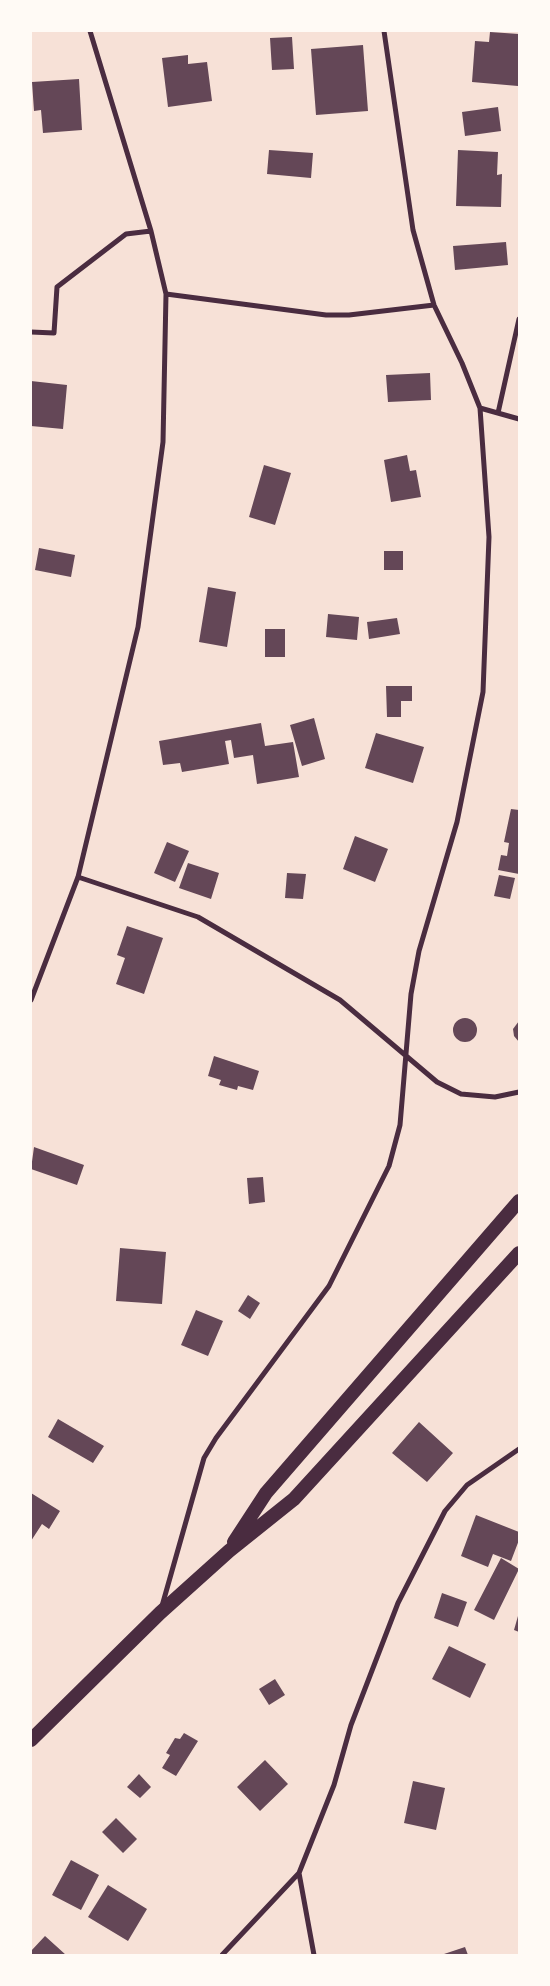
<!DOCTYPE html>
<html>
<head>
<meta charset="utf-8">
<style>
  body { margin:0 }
  #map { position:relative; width:550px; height:1986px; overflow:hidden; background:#f7e1d7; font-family:"IBM Plex Sans",sans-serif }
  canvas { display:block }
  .frame { position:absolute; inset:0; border:32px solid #fffaf5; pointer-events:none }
</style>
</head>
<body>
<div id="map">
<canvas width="550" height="1986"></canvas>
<div class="frame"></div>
</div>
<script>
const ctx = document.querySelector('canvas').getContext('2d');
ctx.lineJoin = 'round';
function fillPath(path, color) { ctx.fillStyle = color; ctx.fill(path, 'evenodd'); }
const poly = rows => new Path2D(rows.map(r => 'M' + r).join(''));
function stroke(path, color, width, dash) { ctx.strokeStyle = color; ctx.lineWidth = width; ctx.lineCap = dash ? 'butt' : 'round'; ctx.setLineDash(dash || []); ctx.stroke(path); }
fillPath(poly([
  [490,32,519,34,518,86,472,82,475,41,489,42],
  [292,37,294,69,272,70,270,38],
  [363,45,368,111,316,115,311,49],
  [188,55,188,64,207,62,212,101,168,107,162,58],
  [79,79,82,130,43,133,41,110,34,111,32,82],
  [498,107,501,131,465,136,462,112],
  [269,150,313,153,311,178,267,174],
  [458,150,498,152,497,175,502,174,501,207,456,206],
  [506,242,508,265,455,270,453,246],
  [430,373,431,400,388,402,386,375],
  [31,381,67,385,63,429,31,426],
  [407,455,410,471,416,470,421,497,391,502,384,460],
  [264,465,291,473,275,525,249,517],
  [39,548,75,555,71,577,35,570],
  [384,551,403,551,403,570,384,570],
  [208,587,236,592,227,647,199,642],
  [328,614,359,617,357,640,326,637],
  [397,618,400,634,369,639,367,622],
  [265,629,285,629,285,657,265,657],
  [386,686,412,686,412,701,401,701,401,717,387,717],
  [314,718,325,759,302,766,290,725],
  [261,723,265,746,293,742,299,777,257,784,253,755,234,758,231,740,225,741,229,764,182,772,180,763,163,765,159,741],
  [376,733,424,747,413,783,365,768],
  [511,809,519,810,519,874,498,870,501,855,507,856,509,843,504,842],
  [355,836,388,849,375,882,343,869],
  [167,842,189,851,175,882,154,873],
  [188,863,219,873,211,899,179,888],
  [287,873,306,874,303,899,285,898],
  [499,875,515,878,510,899,494,896],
  [127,926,163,938,144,994,116,984,125,958,117,955],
  '453 1030a12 12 0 1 1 24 0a12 12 0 1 1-24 0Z',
  [519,1021,519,1042,514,1036,513,1029],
  [214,1056,259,1071,253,1090,238,1086,237,1090,219,1085,221,1080,208,1076],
  [34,1147,84,1165,77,1185,31,1169],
  [263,1177,265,1202,249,1204,247,1178],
  [120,1248,166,1252,162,1304,116,1301],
  [248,1295,260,1303,250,1319,238,1311],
  [196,1310,223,1321,208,1356,181,1345],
  [58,1419,104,1446,93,1463,48,1437],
  [419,1422,453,1453,427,1482,392,1453],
  [31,1493,60,1511,49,1529,42,1524,31,1541],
  [476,1515,519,1532,519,1540,511,1561,493,1554,488,1567,461,1556],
  [501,1558,519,1569,494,1620,474,1610],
  [442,1593,467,1602,458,1627,434,1618],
  [518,1616,519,1616,519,1632,514,1630],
  [449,1646,486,1664,470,1698,432,1679],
  [275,1679,285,1695,269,1705,259,1689],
  [184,1733,198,1741,176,1776,162,1768,170,1755,166,1753,175,1738,180,1739],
  [265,1760,288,1784,260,1811,237,1787],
  [139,1774,151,1787,140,1798,127,1787],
  [413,1781,445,1788,436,1830,404,1823],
  [116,1818,137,1839,123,1853,102,1832],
  [71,1860,99,1875,81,1910,52,1895],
  [108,1885,147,1909,128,1941,88,1917],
  [45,1936,66,1955,31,1955,31,1951],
  [465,1947,468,1955,444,1955,444,1954]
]), '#644757');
stroke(poly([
  [166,294,326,315,349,315,434,305],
  [31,332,54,333,57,287,126,234,151,231],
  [480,408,519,419],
  [498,413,519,319],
  [78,877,198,917,340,1000,437,1082,461,1094,495,1097,519,1092],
  [31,1000,78,877,138,627,163,442,166,294,151,231,90,31],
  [162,1606,204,1458,216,1438,329,1286,389,1166,400,1125,411,994,419,951,457,822,483,692,489,537,480,408,462,363,434,305,413,230,384,31],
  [299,1873,314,1955],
  [222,1955,299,1873,334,1785,351,1725,398,1603,445,1511,467,1485,519,1449]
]), '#4a2c40', 5);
stroke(poly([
  [234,1542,266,1493,519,1201],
  [31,1740,160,1613,229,1551,294,1499,519,1253]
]), '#4a2c40', 14);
</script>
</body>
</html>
